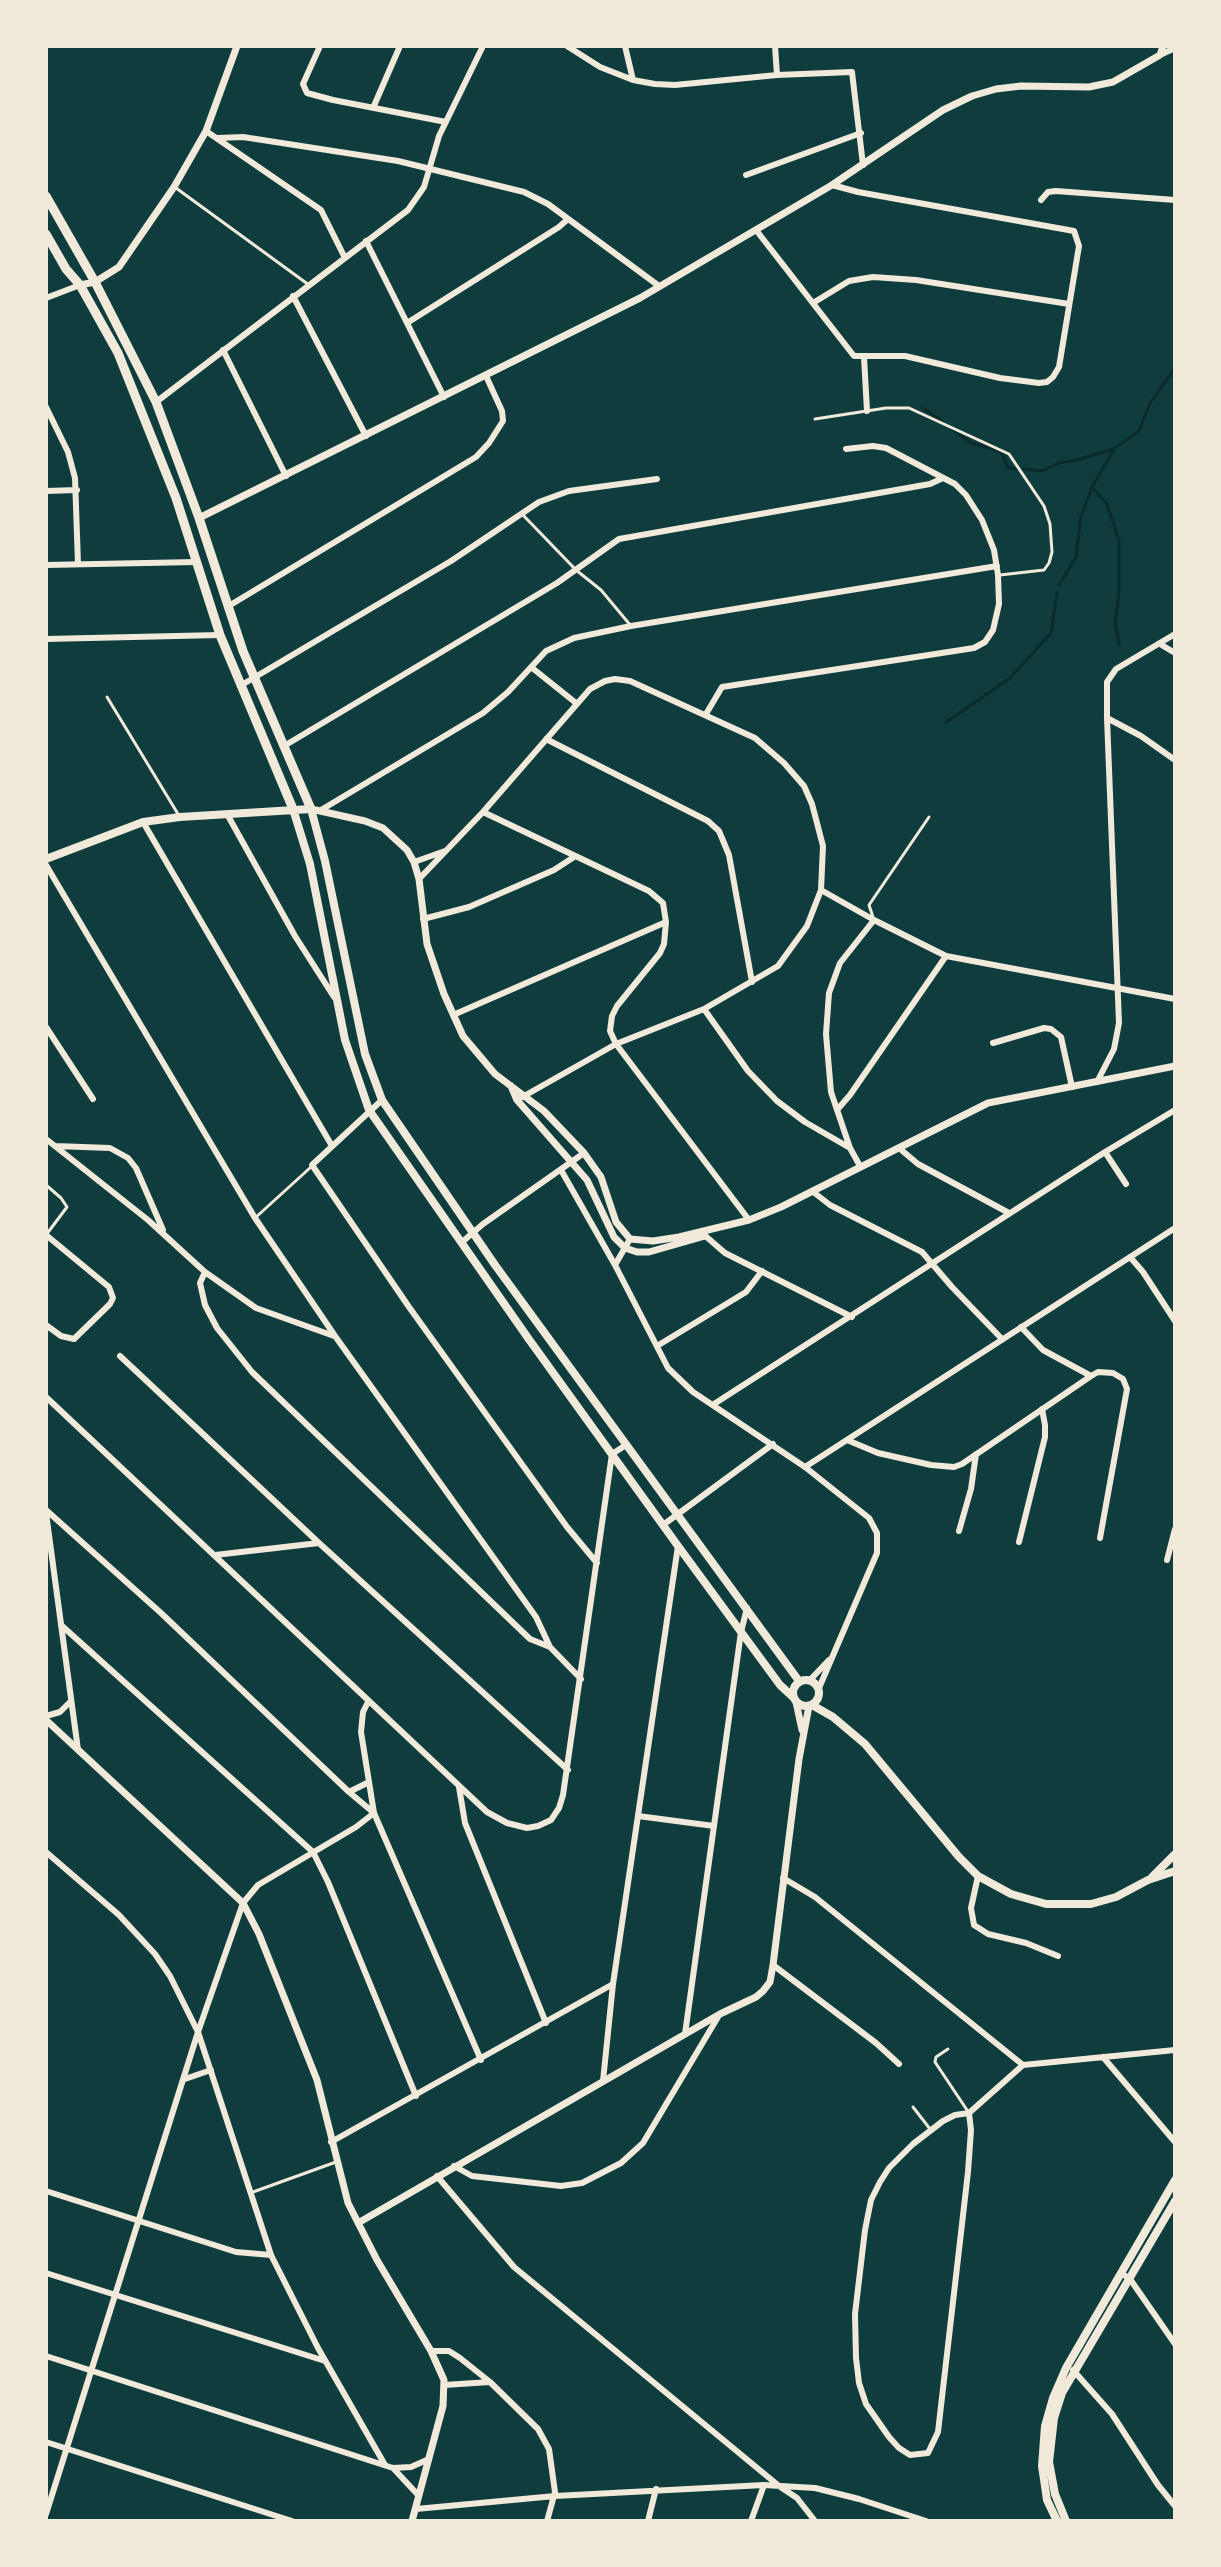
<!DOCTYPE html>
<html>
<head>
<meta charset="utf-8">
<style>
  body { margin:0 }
  #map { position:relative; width:1221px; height:2567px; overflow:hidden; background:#0f3d3e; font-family:"Alegreya Sans",sans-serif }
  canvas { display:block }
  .frame { position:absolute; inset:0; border:48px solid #f1e9da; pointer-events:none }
</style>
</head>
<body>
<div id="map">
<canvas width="1221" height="2567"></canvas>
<div class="frame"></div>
</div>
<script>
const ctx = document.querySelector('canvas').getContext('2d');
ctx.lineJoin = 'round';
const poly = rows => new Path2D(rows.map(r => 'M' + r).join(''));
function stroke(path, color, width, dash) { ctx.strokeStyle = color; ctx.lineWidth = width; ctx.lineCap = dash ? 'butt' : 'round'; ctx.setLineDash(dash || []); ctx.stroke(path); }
stroke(poly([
  [923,408,943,422],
  [951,428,971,443,1001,451,1008,468,1017,469],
  [1024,469,1042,471,1059,463,1081,459,1113,449],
  [1059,585,1076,557,1081,516,1092,488],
  [1119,644,1115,623,1119,593,1119,540,1107,504,1092,487,1115,448,1139,431,1150,403,1175,368],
  [946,722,1009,679,1051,633,1057,593]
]), '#0a2a2b', 3);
stroke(poly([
  [176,188,309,285],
  [815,419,886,408,909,408,1009,454,1044,506,1050,524,1052,552,1049,563,1044,570,1000,575],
  [522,514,576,570,601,590,631,626],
  [107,697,178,814],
  [873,917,869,905,929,817],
  [46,1185,61,1198,67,1207,46,1235],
  [255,1218,311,1167],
  [948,2049,936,2057,935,2062,969,2113],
  [913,2107,930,2129],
  [253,2192,336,2162]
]), '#f1e9da', 3);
stroke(poly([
  [320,46,303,84,307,93,333,100,446,122],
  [567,46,600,67,633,80,655,84,675,85,777,75,852,72,863,165],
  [625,46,633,80],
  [775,46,777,75],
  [1160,55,1175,48],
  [373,108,400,46],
  [206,131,321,210,345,258],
  [218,138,243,137,398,161,524,192,548,204,659,286],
  [746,175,861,133],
  [1041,200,1048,192,1056,191,1175,200],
  [756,230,854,356,905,356,1000,378,1039,383,1047,382,1053,377,1059,367,1079,246,1074,231,858,192,832,185],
  [366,241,444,397],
  [293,296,366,436],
  [46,298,80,285],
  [813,303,849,281,873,277,916,280,1069,304],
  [407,323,559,227,568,219],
  [223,350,286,476],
  [864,357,867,411],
  [156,402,408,210,424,187,439,136,483,46],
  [46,407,68,452,75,478,78,564],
  [46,491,77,490],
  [46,565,196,562],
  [227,607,476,457,489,443,503,421,502,411,486,376],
  [46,639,220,635],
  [1160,644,1175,653],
  [531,667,576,703],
  [240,686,451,561,539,502,569,491,657,479],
  [706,714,722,687,974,648,985,642,993,630,999,604,998,575,994,550,982,520,966,495,955,484,886,448,873,446,846,449],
  [1107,718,1141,736,1175,760],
  [546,739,708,821,719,831,729,855,752,982],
  [284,746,557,583,619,539,930,484,943,478],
  [321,810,483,713,508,692,546,651,574,638,631,626,997,566],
  [483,812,649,891,663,903,666,922,664,944,660,953,617,1006,612,1016,610,1031,616,1044,749,1220],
  [227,814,295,936,334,997],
  [143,822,332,1146],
  [414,862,445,851],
  [46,865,255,1218,335,1336,536,1617,550,1647,581,1679],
  [419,879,483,812,590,689,605,681,615,679,630,681,755,738,784,763,804,786,812,804,823,846,821,890,807,926,778,966,704,1009,616,1044,517,1100],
  [821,890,874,920,946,956,1175,999],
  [423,919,469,907,554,870,574,857],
  [704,1009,748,1071,777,1101,805,1122,850,1148,860,1166],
  [453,1015,666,922],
  [46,1027,93,1099],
  [993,1043,1044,1028,1051,1029,1061,1037,1072,1087],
  [1097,1082,1114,1049,1119,1023,1107,718,1107,682,1116,669,1175,634],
  [382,1100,312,1165,409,1307,567,1527,597,1563],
  [837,1110,850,1095,946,956],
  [46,1139,148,1220,205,1272,256,1308,334,1336],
  [55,1146,110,1148,128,1158,136,1168,163,1230],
  [850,1148,831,1092,826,1034,829,993,840,963,874,920],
  [899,1148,918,1164,1009,1213],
  [1105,1152,1126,1184],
  [561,1170,615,1265],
  [812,1191,830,1205,922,1252,952,1287,1002,1339],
  [702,1233,725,1253,852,1317],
  [46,1235,109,1287,113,1298,110,1304,74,1339,61,1336,46,1325],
  [630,1239,615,1265,668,1368,693,1392,805,1467,869,1518,877,1533,877,1553,819,1688],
  [461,1243,483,1224,584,1153],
  [1130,1257,1143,1272,1175,1321],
  [205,1272,200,1283,205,1305,217,1328,252,1372,530,1639,550,1647],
  [1021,1327,1043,1350,1091,1376],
  [657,1346,746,1292,762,1271],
  [120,1356,319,1543,568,1770],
  [46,1397,487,1812,507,1823,527,1828,538,1826,551,1820,559,1808,563,1795,612,1454,626,1445],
  [714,1404,1105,1152,1175,1110],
  [847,1440,878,1453,931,1465,954,1467,962,1464,1091,1376,1098,1372,1113,1373,1123,1379,1127,1389,1100,1538],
  [805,1467,1175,1228],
  [46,1510,161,1613,349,1792,374,1813,481,2060],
  [46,1513,78,1750],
  [663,1525,773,1444],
  [959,1531,971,1489,976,1454],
  [1019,1542,1045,1437,1045,1425,1042,1409],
  [215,1555,319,1543],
  [1167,1560,1175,1529],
  [61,1625,313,1852,328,1882,416,2096],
  [810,1680,829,1660],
  [46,1716,60,1712,71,1701],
  [459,1787,465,1823,546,2023],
  [349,1792,369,1782],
  [638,1816,714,1826],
  [46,1852,119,1915,155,1954,170,1976,198,2032,271,2255,318,2348,385,2465],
  [978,1876,971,1908,974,1925,988,1934,1026,1943,1058,1956],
  [783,1878,815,1897,1023,2065],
  [773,1965,876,2043,899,2064],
  [685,2034,741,1632,747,1608],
  [1103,2057,1175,2142],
  [185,2079,211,2070],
  [603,2081,613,1984,678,1546],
  [969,2113,971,2130,968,2172,938,2432,928,2453,910,2455,899,2448,889,2437,866,2404,859,2383,856,2358,855,2314,865,2230,871,2200,880,2182,889,2168,913,2144,943,2121,955,2115,969,2113,1023,2065,1175,2050],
  [331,2142,613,1984],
  [454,2166,472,2176,561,2186,582,2183,621,2163,643,2143,718,2017],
  [437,2176,514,2267,779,2486,797,2498,815,2521],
  [46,2191,236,2252,271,2255],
  [46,2273,325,2361],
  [1121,2273,1130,2279,1175,2344],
  [431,2351,449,2351,460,2358,490,2382,538,2429,549,2449,555,2492,547,2521],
  [46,2356,393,2468,411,2467,429,2459],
  [1073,2370,1112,2414,1158,2485,1175,2506],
  [444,2385,490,2382],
  [46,2442,292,2521],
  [393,2468,419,2496],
  [416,2509,555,2496,764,2485,815,2488,859,2499,926,2521],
  [46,2514,198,2032,243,1903,258,1885,356,1827,374,1813,361,1732,363,1712,368,1702],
  [648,2521,656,2489],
  [751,2521,764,2485]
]), '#f1e9da', 6);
stroke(poly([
  [80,285,95,282,119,267,174,187,206,131,237,46],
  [199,518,640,298,832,185,943,110,972,96,996,89,1021,86,1089,87,1113,82,1160,55,1163,46],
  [311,809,365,821,383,828,407,850,414,862,419,879,427,944,444,994,463,1036,495,1074,544,1111,584,1153,601,1177,616,1222,630,1239,653,1241,679,1237,749,1220,781,1207,988,1103,1175,1066],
  [511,1086,517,1100,587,1180,614,1237,625,1248,637,1252,649,1252,705,1236],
  [796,1702,802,1730],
  [46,1720,243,1903,259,1934,317,2080,348,2203,377,2260,431,2351,444,2380,443,2406,412,2521],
  [358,2223,720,2014,756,1997,763,1991,770,1982,773,1965,799,1759,809,1706]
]), '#f1e9da', 7);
stroke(poly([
  [293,809,310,864,345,1040,369,1110,528,1338,678,1546,780,1685,793,1697],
  [46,859,143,822,180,817,311,809,325,861,365,1054,382,1100,495,1265,799,1681],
  '793 1693a13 13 0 1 1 26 0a13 13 0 1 1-26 0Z',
  [812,1705,833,1717,865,1744,959,1857,978,1876,1011,1894,1046,1904,1091,1904,1116,1897,1148,1880,1175,1871],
  [1152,1877,1175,1854],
  [1057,2521,1047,2500,1042,2466,1045,2426,1053,2398,1066,2368,1175,2180],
  [1066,2521,1055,2494,1049,2462,1054,2418,1062,2393,1175,2201]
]), '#f1e9da', 8);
stroke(poly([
  [46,196,95,282,156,402,199,518,243,651,311,809],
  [46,234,66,269,80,285,118,353,176,498,220,635,293,809]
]), '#f1e9da', 9);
</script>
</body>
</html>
